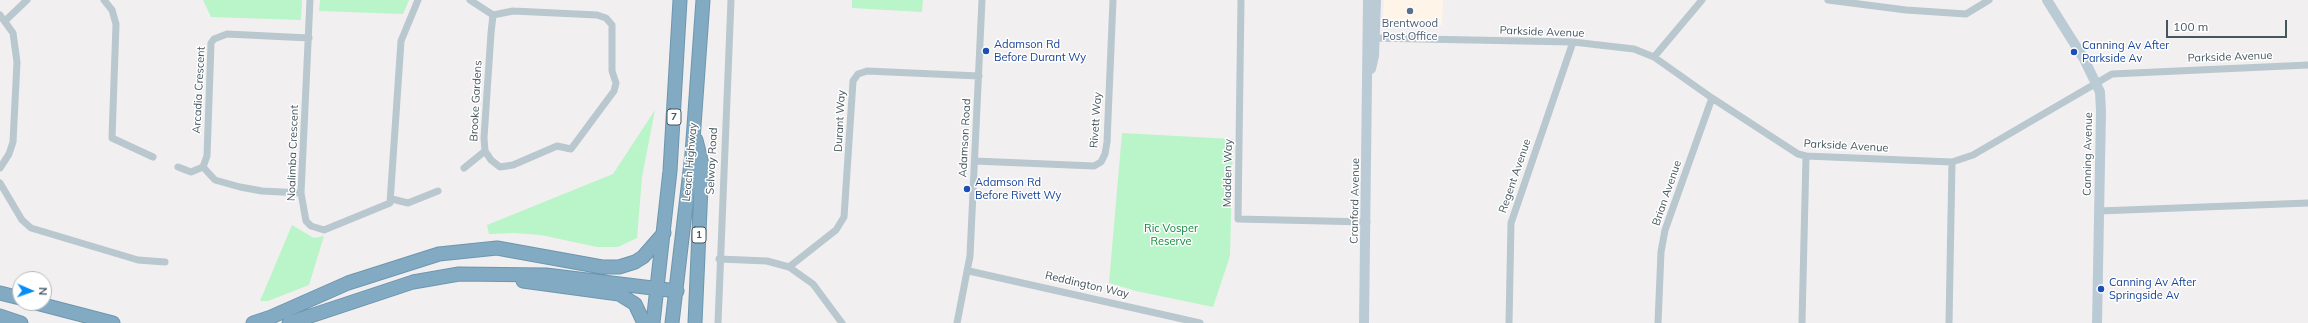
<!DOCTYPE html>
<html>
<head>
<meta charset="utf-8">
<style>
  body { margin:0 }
  #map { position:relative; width:2308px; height:323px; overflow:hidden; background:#f2eff0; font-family:Mulish,sans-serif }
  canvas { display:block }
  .north { position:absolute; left:12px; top:271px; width:40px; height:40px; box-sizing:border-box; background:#fff; border:1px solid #b5bbbf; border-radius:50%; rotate:92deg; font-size:11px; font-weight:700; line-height:16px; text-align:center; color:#45565f }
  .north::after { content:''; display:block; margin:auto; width:14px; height:18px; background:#068ef6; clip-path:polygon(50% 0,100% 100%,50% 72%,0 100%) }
  .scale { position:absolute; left:2166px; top:20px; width:121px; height:18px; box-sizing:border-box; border:2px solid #45565f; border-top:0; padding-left:5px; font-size:12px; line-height:14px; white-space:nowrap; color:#45565f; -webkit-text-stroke:3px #fff; paint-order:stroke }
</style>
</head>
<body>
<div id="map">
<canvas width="2308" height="323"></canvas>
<div class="north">N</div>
<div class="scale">100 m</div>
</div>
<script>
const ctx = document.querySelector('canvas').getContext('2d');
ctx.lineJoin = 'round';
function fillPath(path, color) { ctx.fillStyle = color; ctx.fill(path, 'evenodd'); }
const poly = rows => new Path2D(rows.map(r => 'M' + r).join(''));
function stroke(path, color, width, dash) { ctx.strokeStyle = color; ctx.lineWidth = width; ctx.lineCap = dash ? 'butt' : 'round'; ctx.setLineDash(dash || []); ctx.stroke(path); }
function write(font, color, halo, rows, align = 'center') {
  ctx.font = font + ' Mulish,sans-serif'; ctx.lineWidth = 3; ctx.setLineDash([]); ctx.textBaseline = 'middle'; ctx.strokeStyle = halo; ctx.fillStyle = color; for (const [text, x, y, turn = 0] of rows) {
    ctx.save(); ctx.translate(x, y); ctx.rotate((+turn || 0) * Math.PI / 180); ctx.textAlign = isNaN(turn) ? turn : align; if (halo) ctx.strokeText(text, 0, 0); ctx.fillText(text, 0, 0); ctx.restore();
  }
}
fillPath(poly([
  [1384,0,1443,0,1442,25,1383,24]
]), '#fef5e8');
fillPath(poly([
  [203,0,302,0,301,20,211,17],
  [320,0,409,0,403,14,319,11],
  [852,0,923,0,922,12,852,8],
  [655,110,642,177,637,238,618,247,597,247,541,235,514,233,489,234,487,225,613,174],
  [1122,133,1233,139,1230,256,1213,307,1136,291,1109,283],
  [292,225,314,238,324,236,309,285,268,301,260,301]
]), '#baf4c9');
const highway = poly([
  [523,281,619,294,635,304,644,323],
  [0,293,20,298],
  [36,303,113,323],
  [0,316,21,323],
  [253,323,271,317,348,283,439,254,497,248,602,267,619,267,635,262,643,257,664,233],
  [289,323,413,282,459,274,546,275,677,291],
  [653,323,670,171,680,0],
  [672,323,692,154,703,0],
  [695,323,702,164,696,140]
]);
stroke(highway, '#6d96af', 15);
stroke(poly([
  [104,0,112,10,116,24,112,138,153,157],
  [310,0,301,193,306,221,311,226,324,230,390,203,401,41,418,0],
  [470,0,493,15],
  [1241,0,1238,219,1367,222],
  [1828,0,1906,10,1966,14,1989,0],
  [513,11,597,15,606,18,612,25,612,71,616,83,614,91,571,149,557,146,513,165,500,167,491,160,485,151,484,138,491,33,493,15,513,11],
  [0,15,13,33,17,62,13,142,9,154,0,168],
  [5,21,27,0],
  [1370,38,1573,42,1634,49,1654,57,1712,98,1798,154,1806,156,1952,162,1973,155,2112,74,2308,65],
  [1654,57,1702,0],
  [975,161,1094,166,1101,162,1105,154,1107,142,1113,0],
  [178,167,191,172,203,167],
  [464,168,485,151],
  [0,183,22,220,31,228,138,260,165,262],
  [301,193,262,191,240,187,215,180,203,167,207,156,211,43,214,39,227,34,309,38],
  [392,199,408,203,438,191],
  [2099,211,2308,203],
  [719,259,767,261,789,267,813,284,842,323],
  [789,267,836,230,844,217,853,81,858,74,867,71,979,76],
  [969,271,1200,323],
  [718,323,731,0],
  [957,323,970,256,982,0],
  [1509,323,1511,223,1573,42],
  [1658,323,1661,252,1665,230,1712,98],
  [1802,323,1806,156],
  [1949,323,1952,162]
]), '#b9c7ce', 7);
stroke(poly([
  [2047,0,2084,59,2100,92,2101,111,2097,323],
  [1371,69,1374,56,1376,0],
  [1364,323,1368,0]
]), '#bbcbd5', 10);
stroke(highway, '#82aac3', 13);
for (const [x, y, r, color] of [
  [1410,11,4,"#5c6f8a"],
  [986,51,4,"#1a4fb4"],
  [2074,52,4,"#1a4fb4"],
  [967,189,4,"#1a4fb4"],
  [2101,289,4,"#1a4fb4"]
]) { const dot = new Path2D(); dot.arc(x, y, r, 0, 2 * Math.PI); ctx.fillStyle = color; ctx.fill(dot); stroke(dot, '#fff', 1.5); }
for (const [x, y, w] of [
  [674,117,14],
  [699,235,14]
]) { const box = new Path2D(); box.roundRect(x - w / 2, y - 8, w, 16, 3); ctx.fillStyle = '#fff'; ctx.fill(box); stroke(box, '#45565f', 1); }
write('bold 10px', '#45565f', null, [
  ["7",674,117],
  ["1",699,235]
]);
write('11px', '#4e5e75', '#fff', [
  ["Brentwood",1410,24],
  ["Post Office",1410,37]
]);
write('11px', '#45565f', '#fff', [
  ["Parkside Avenue",1542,32,2],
  ["Parkside Avenue",2230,57,-2],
  ["Arcadia Crescent",199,90,-87],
  ["Brooke Gardens",476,101,-87],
  ["Rivett Way",1096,120,-86],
  ["Durant Way",840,121,-87],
  ["Adamson Road",965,138,-87],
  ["Parkside Avenue",1846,146,3],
  ["Noalimba Crescent",293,153,-88],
  ["Canning Avenue",2088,154,-89],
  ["Selway Road",712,161,-87],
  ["Leach Highway",690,162,-85],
  ["Madden Way",1228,173,-89],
  ["Regent Avenue",1515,176,-71],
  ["Brian Avenue",1667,193,-71],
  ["Cranford Avenue",1355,201,-89],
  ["Reddington Way",1087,285,13]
]);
write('11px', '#164399', '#fff', [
  ["Adamson Rd",994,45],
  ["Before Durant Wy",994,58],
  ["Canning Av After",2082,46],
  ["Parkside Av",2082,59],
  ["Adamson Rd",975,183],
  ["Before Rivett Wy",975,196],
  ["Canning Av After",2109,283],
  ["Springside Av",2109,296]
], 'left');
write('11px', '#0d893b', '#fff', [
  ["Ric Vosper",1171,229],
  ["Reserve",1171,242]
]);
</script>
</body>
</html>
